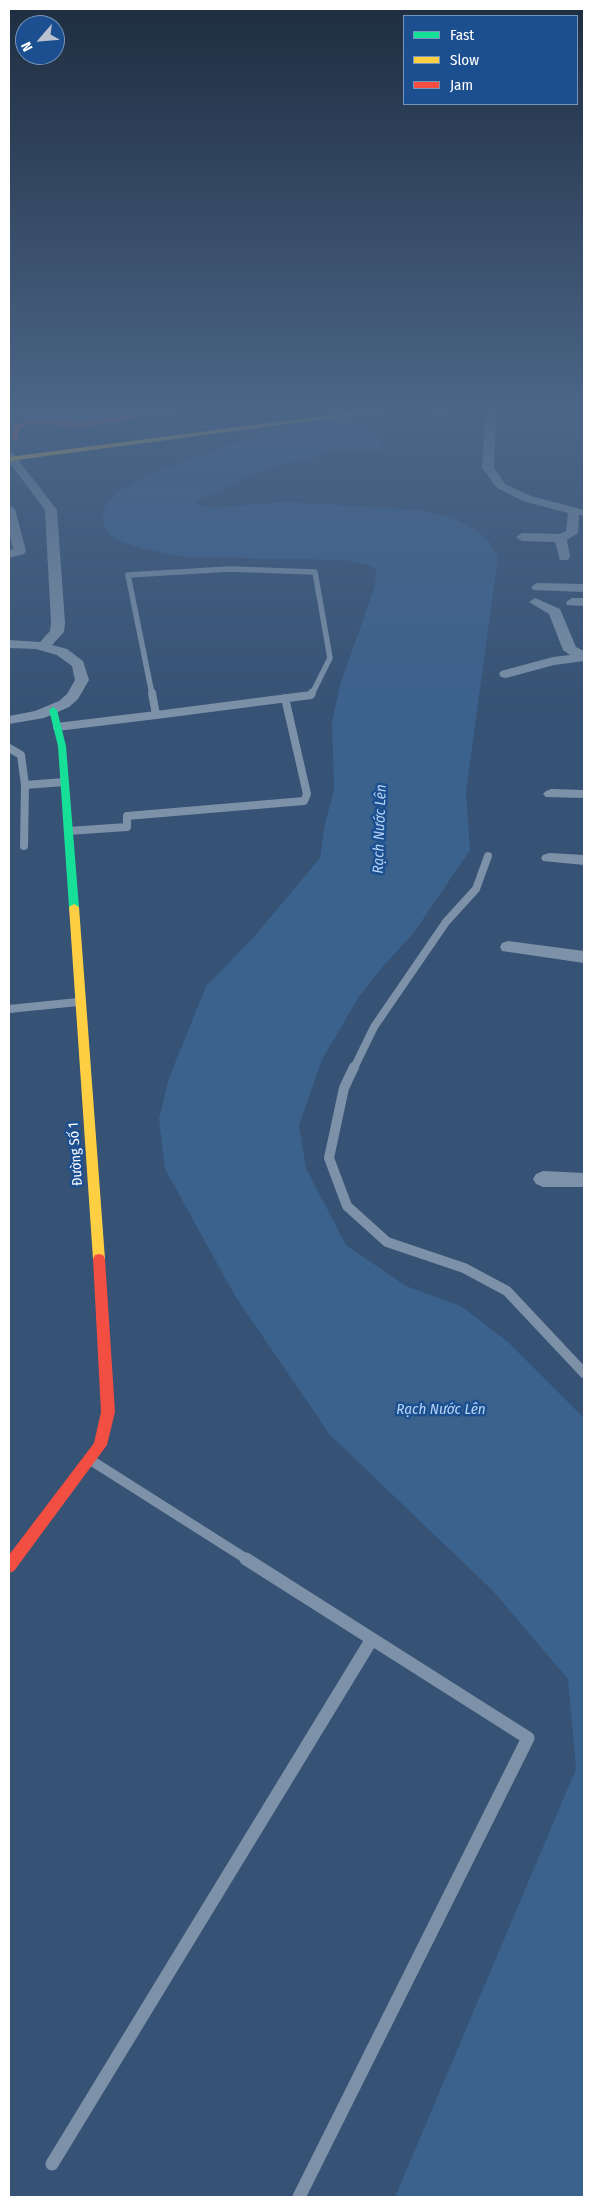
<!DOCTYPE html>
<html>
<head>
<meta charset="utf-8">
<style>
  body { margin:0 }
  #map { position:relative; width:593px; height:2206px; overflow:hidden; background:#365274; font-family:"Fira Sans Condensed",sans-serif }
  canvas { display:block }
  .frame { position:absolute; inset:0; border:10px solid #fff; pointer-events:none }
  .legend { position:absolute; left:403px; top:15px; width:175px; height:90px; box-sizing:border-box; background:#1b4f8f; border:1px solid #7695bc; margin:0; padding:6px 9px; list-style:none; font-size:15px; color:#fff }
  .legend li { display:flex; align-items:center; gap:10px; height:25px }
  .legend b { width:25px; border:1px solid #7695bc }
  .north { position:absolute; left:15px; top:15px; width:50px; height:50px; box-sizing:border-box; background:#1b4f8f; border:1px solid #7695bc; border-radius:50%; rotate:243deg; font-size:14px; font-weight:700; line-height:20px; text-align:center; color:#fff }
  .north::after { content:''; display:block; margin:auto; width:18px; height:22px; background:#b9c2ce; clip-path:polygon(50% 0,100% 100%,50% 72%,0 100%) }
</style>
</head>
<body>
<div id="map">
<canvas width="593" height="2206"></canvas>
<div class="frame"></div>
<ul class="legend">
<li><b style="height:6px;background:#16e098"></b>Fast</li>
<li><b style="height:6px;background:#ffcf43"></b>Slow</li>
<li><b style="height:6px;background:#f24e42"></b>Jam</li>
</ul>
<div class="north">N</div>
</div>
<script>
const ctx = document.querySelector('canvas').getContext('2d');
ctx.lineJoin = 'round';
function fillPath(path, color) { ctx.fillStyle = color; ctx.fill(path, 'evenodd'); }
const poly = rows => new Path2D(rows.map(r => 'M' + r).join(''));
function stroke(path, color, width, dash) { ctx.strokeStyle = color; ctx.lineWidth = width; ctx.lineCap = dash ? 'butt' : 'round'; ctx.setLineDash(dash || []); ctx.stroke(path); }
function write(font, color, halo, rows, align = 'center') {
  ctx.font = font + ' "Fira Sans Condensed",sans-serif'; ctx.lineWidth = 5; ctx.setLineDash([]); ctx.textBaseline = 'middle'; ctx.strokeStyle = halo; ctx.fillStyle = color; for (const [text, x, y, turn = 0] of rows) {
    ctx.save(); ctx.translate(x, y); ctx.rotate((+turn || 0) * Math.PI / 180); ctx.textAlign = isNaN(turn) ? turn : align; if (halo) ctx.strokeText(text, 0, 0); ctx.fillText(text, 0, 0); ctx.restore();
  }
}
fillPath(poly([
  [9,408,187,408,101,421,28,419,9,425]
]), '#2f66a5');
fillPath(poly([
  [302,408,375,408,366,421,383,447,376,452,330,450,312,458,270,467,199,499,196,504,210,508,284,502,418,510,451,517,478,531,489,542,498,556,466,792,470,850,413,934,384,965,358,998,322,1060,299,1125,306,1168,346,1245,406,1286,461,1306,507,1341,584,1418,584,2197,395,2197,576,1769,568,1679,493,1591,330,1435,235,1296,165,1169,159,1119,169,1078,206,986,253,938,320,858,325,823,334,790,332,723,340,685,375,586,376,570,369,565,344,560,185,557,145,549,122,542,110,535,103,524,103,511,107,504,122,489,145,477,269,430]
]), '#3b618d');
fillPath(poly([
  [298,408,377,408,269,428]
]), '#365274');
stroke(poly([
  [152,694,128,575,230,569,315,572,330,658,312,694]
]), '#7d92a8', 5.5);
stroke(poly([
  [152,693,156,715],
  [156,715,311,695,312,693],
  [57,727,156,715],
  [9,748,21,755,25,785,24,846],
  [25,785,64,782],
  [68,831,127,827,127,816,304,801,307,794,285,698],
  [9,1009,78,1002],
  [354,1068,374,1027,446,922,476,889,488,856]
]), '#7d92a8', 8);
stroke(poly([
  [354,1067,344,1088,329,1158,347,1206,387,1242,464,1268,507,1291,584,1373],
  [92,1461,248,1560]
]), '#7d92a8', 10);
stroke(poly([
  [246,1559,528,1738,299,2197],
  [52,2164,372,1639]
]), '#7d92a8', 13);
fillPath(poly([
  [486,408,496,408,494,468,505,484,531,496,584,510,584,516,579,515,578,533,567,540,570,557,568,560,560,560,555,542,522,541,516,537,522,533,559,534,566,531,568,513,523,501,497,488,482,468,486,408],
  [9,452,13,453,57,510,65,623,64,632,52,645,67,649,83,661,89,680,78,699,69,707,44,718,9,724,9,716,35,711,59,701,67,694,75,680,72,666,57,655,36,649,9,648,9,640,40,642,50,631,51,623,45,510,9,462,9,452],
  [9,505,15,509,26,551,24,554,9,558,9,550,13,549,9,531,9,505],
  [537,583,584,584,584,592,533,590,531,587,537,583],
  [535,598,560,609,576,647,584,651,584,661,554,665,506,678,501,677,499,674,501,671,553,657,570,655,563,650,549,614,529,602,535,598],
  [572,598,584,598,584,606,567,605,566,602,572,598],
  [551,789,584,790,584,798,546,797,543,794,546,791,551,789],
  [549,853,584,855,584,865,543,861,541,858,543,855,549,853],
  [508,941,584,951,584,963,502,951,500,947,502,943,508,941],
  [543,1171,584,1173,584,1187,543,1187,536,1184,533,1179,536,1174,543,1171]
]), '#7d92a8');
fillPath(poly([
  [386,408,405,408,338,418,335,416,338,414,386,408],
  [53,707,57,710,66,746,79,907,74,910,69,907,58,746,49,710,53,707]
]), '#16e098');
fillPath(poly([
  [338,414,340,415,340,417,9,461,9,457,338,414],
  [74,904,79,907,105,1259,103,1263,99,1264,95,1263,93,1259,69,907,74,904]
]), '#ffcf43');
fillPath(poly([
  [185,408,202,408,80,427,41,423,28,424,19,428,17,441,12,440,14,426,27,420,41,419,80,423,185,408],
  [422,408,437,410,464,408,437,414,422,408],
  [99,1254,103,1255,105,1259,115,1412,107,1445,14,1571,9,1573,9,1555,94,1443,101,1412,93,1259,95,1255,99,1254]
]), '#f24e42');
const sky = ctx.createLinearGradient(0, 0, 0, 717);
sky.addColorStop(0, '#1e2d40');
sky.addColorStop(0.57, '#4c6688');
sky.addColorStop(1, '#4c668800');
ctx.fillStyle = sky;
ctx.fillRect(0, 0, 593, 717);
write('14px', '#fff', '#1b4f8f', [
  ["Đường Số 1",76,1154,-94]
]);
write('italic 15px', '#b5d3f5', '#1b4f8f', [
  ["Rạch Nước Lên",380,829,-88],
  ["Rạch Nước Lên",441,1410]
]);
</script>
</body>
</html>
